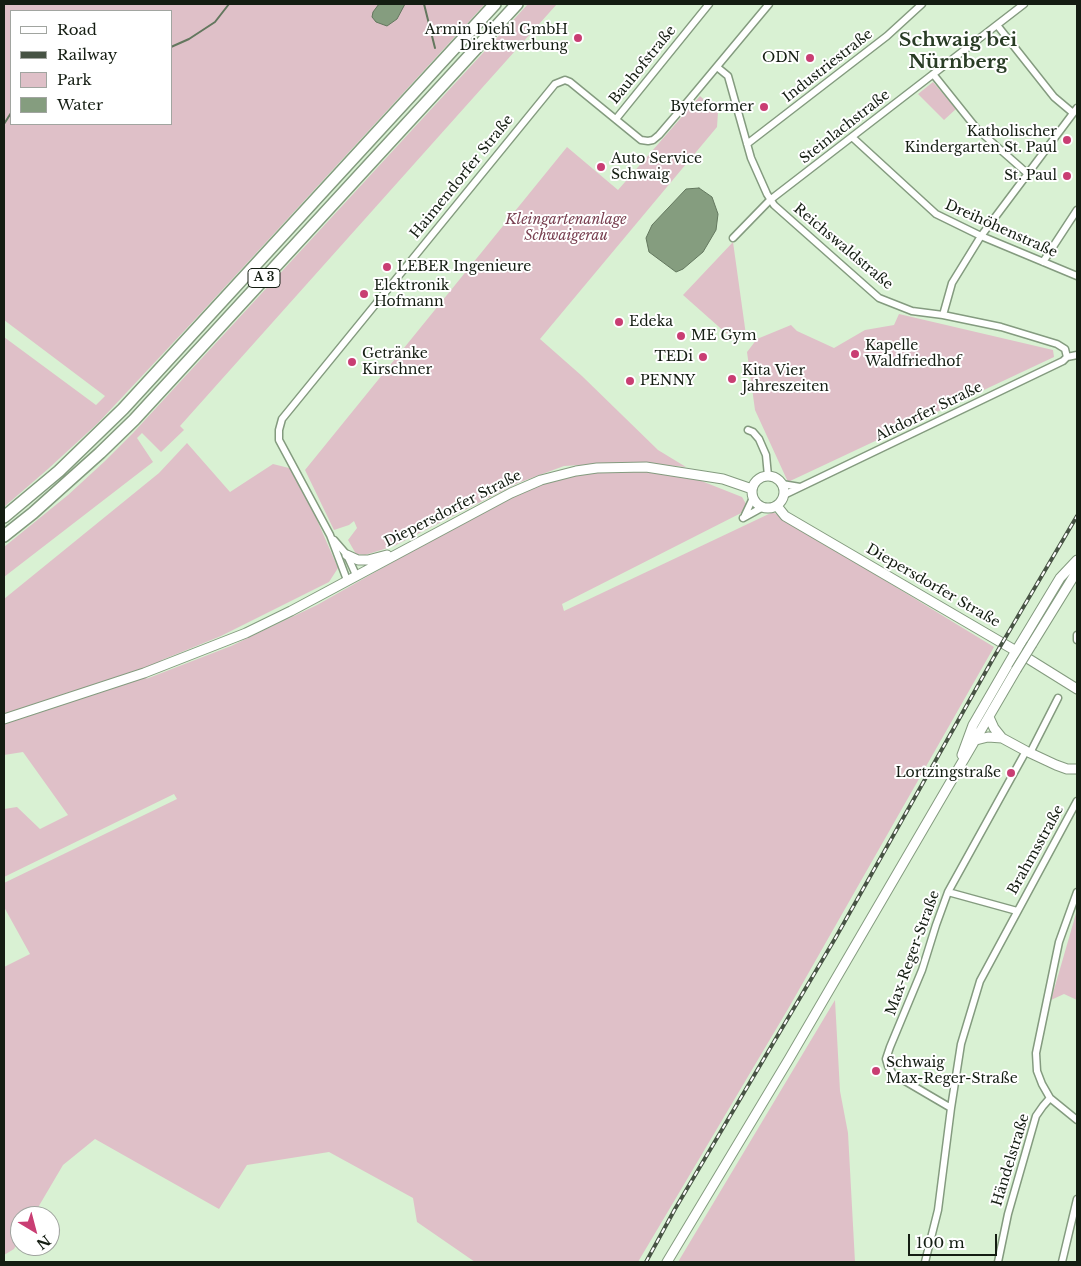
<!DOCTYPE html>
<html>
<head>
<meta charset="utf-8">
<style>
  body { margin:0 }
  #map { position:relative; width:1081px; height:1266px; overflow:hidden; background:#d9f1d3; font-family:"Libre Baskerville",serif }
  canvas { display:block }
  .frame { position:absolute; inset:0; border:5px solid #141d12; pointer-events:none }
  .legend { position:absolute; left:10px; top:10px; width:162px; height:115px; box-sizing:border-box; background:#fff; border:1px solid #a1a5a0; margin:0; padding:6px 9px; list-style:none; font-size:15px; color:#141d12 }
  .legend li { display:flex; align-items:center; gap:10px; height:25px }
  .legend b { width:25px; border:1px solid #a1a5a0 }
  .north { position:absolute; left:10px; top:1206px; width:50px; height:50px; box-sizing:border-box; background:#fff; border:1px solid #a1a5a0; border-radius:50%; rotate:143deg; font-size:14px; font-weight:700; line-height:20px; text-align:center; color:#141d12 }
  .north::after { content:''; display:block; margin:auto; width:18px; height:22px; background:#c93e73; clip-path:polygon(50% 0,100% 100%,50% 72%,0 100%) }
  .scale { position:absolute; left:908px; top:1234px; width:89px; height:22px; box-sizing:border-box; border:2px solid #141d12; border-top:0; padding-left:6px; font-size:15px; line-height:18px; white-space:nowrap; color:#141d12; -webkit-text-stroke:4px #fff; paint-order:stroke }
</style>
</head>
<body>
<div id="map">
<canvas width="1081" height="1266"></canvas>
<div class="frame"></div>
<ul class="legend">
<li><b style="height:6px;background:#fff"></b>Road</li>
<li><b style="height:6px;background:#475344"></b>Railway</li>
<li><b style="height:14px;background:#dfc0c8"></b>Park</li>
<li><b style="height:14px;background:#859d7f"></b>Water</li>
</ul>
<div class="north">N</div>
<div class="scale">100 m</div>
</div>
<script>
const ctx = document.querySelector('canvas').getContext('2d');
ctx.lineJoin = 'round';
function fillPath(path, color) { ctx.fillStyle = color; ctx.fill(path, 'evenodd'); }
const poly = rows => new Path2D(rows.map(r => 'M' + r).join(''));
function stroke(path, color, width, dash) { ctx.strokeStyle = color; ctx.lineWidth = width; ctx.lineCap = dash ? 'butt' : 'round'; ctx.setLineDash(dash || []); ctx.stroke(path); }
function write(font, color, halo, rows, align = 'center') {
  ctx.font = font + ' "Libre Baskerville",serif'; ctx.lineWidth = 4; ctx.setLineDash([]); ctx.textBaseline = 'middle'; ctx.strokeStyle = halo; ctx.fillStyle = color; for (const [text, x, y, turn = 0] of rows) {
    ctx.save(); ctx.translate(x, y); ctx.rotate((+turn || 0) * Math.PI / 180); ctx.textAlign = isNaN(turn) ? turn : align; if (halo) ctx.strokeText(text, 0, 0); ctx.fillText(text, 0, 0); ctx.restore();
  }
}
fillPath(poly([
  [4,4,485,4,201,313,98,423,48,469,4,507,4,337,96,405,105,396,4,320],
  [11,11,171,11,171,124,11,124],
  [528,4,557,4,180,426,184,430,161,452,142,433,137,438,153,462,4,577,4,547,68,495,105,461,133,433],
  [933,82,956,109,944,120,918,94],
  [700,96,718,112,717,127,540,339,582,376,658,450,686,467,632,462,564,466,518,483,394,546,365,555,356,554,348,540,357,528,354,521,349,525,334,530,305,470,567,147,618,190],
  [733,242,746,335,736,342,683,295],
  [899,314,1053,350,1054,357,788,482,755,410,747,352,757,339,791,325,797,331,834,348,865,330,894,325],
  [187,443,230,492,273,464,293,469,303,488,338,568,329,582,221,636,162,660,146,679,231,646,317,605,492,506,535,487,559,479,617,469,667,474,699,480,742,497,749,509,562,604,564,611,773,512,994,647,788,1009,638,1262,475,1262,417,1222,413,1198,329,1152,247,1165,219,1209,95,1139,63,1165,33,1216,20,1216,20,1238,14,1249,4,1255,4,967,30,954,4,907,4,883,177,799,174,794,4,877,4,809,17,807,40,829,68,815,23,752,4,755,4,599,159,473],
  [1077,910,1077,1000,1064,994,1051,1000],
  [835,1000,840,1091,848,1133,855,1262,678,1262]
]), '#dfc0c8');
const water = poly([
  [379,4,405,4,397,19,387,26,376,22,372,17,373,12,379,4],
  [699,188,712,197,718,214,716,230,703,252,683,269,676,272,649,252,646,238,652,225,686,189,699,188]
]);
fillPath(water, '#859d7f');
stroke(water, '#63775e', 1);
stroke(poly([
  [424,4,435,48],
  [171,47,189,39,215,22,229,4],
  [4,124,11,113]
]), '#63775e', 2);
const street = poly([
  [997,25,1054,97,1073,113],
  [717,67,728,76,751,158,767,194,774,205,879,298,912,311,943,315,1001,327,1057,344,1065,349,1067,357],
  [933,74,977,129,1028,174],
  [616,119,709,4],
  [852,137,936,214,981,236,1077,276],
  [747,144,887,36,922,4],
  [733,238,770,200,1024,4],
  [1043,262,1077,210],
  [943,315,952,283,981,236,1077,108],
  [1067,357,1077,355],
  [748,430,753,432,759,439,766,455,768,476],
  [782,484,800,487],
  [784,495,1063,361,1067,357],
  [745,515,753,498],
  [743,518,763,507],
  [334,540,347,555,356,575],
  [347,580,330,535,279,440,279,430,282,419,555,84,565,80,570,82,641,140,648,141,653,140,659,135,689,100,769,4],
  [1077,635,1077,640],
  [1030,753,1058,698],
  [948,892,1017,911],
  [1077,892,1059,942,1036,1053,1037,1071,1042,1084,1050,1098,1077,1120],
  [951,1108,961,1044,980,981,1077,801],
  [925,1262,938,1210,951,1108,893,1074,888,1066,886,1059,890,1047,922,970,936,925,948,892,1026,751],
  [998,1262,1008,1214,1036,1116,1043,1106,1050,1098],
  [1062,1262,1077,1199]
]);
const secondary = poly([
  '752 492a16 16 0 1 1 32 0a16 16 0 1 1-32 0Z',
  [777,506,785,516,1016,651,1077,689],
  [347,555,358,560,368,560,387,555],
  [1032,644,1077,571],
  [989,717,994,728,1002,738,1026,751,1056,765,1067,769,1077,769],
  [4,719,144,673,246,633,291,611,511,493,541,480,576,471,597,468,646,467,723,479,752,489],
  [976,740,988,737,1002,738],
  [962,755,973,725,1013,656,1060,578,1077,560],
  [667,1262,789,1059,1016,670]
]);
const highway = poly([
  [4,517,59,471,123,409,495,4],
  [4,536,33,513,100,453,134,420,517,4]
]);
stroke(street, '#849b7f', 9);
stroke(secondary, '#849b7f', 11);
stroke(highway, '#849b7f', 14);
stroke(street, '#fff', 6);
stroke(secondary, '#fff', 9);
stroke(highway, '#fff', 11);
const rail = poly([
  [646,1262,675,1209,836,937,994,657,1077,516]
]);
stroke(rail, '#475344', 4);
stroke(rail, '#fff', 2, [5.5]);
const secondaryBridge = poly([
  [1016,670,1032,644]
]);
stroke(secondaryBridge, '#849b7f', 11, []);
stroke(secondaryBridge, '#fff', 9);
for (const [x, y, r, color] of [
  [578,38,5,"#c93e73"],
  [810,58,5,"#c93e73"],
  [764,107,5,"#c93e73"],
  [1067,140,5,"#c93e73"],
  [601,167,5,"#c93e73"],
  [1067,176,5,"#c93e73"],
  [387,267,5,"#c93e73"],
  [364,294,5,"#c93e73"],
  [619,322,5,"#c93e73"],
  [681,336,5,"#c93e73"],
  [855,354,5,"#c93e73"],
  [703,357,5,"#c93e73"],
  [352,362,5,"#c93e73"],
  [732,379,5,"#c93e73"],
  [630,381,5,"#c93e73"],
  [1011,773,5,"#c93e73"],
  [876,1071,5,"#c93e73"]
]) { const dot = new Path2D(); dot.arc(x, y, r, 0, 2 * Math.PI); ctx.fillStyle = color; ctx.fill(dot); stroke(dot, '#fff', 2); }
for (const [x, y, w] of [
  [264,278,32]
]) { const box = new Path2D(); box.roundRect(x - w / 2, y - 9.5, w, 19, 4); ctx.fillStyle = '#fff'; ctx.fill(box); stroke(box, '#141d12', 1); }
write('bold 12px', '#141d12', null, [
  ["A 3",264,278]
]);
write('14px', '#141d12', '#fff', [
  ["Armin Diehl GmbH",568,30,"right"],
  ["Direktwerbung",568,46,"right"],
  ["ODN",800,58,"right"],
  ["Byteformer",754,107,"right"],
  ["Katholischer",1057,132,"right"],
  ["Kindergarten St. Paul",1057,148,"right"],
  ["Auto Service",611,159],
  ["Schwaig",611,175],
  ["St. Paul",1057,176,"right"],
  ["LEBER Ingenieure",397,267],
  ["Elektronik",374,286],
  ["Hofmann",374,302],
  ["Edeka",629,322],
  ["ME Gym",691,336],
  ["Kapelle",865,346],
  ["Waldfriedhof",865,362],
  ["Getränke",362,354],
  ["Kirschner",362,370],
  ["TEDi",693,357,"right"],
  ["Kita Vier",742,371],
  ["Jahreszeiten",742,387],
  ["PENNY",640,381],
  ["Lortzingstraße",1001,773,"right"],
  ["Schwaig",886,1063],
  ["Max-Reger-Straße",886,1079]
], 'left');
write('14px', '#141d12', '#fff', [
  ["Bauhofstraße",643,65,-51],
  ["Industriestraße",828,66,-38],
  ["Steinlachstraße",845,127,-38],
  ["Haimendorfer Straße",462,177,-51],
  ["Dreihöhenstraße",1001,229,24],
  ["Reichswaldstraße",843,247,40],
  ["Altdorfer Straße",929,412,-26],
  ["Diepersdorfer Straße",453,509,-27],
  ["Diepersdorfer Straße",933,586,30],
  ["Brahmsstraße",1036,850,-61],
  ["Max-Reger-Straße",913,953,-70],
  ["Händelstraße",1011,1160,-73]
]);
write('italic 14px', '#794051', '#fff', [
  ["Kleingartenanlage",566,220],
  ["Schwaigerau",566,236]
]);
write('bold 19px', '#293c25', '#fff', [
  ["Schwaig bei",958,41],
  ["Nürnberg",958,63]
]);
</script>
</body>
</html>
